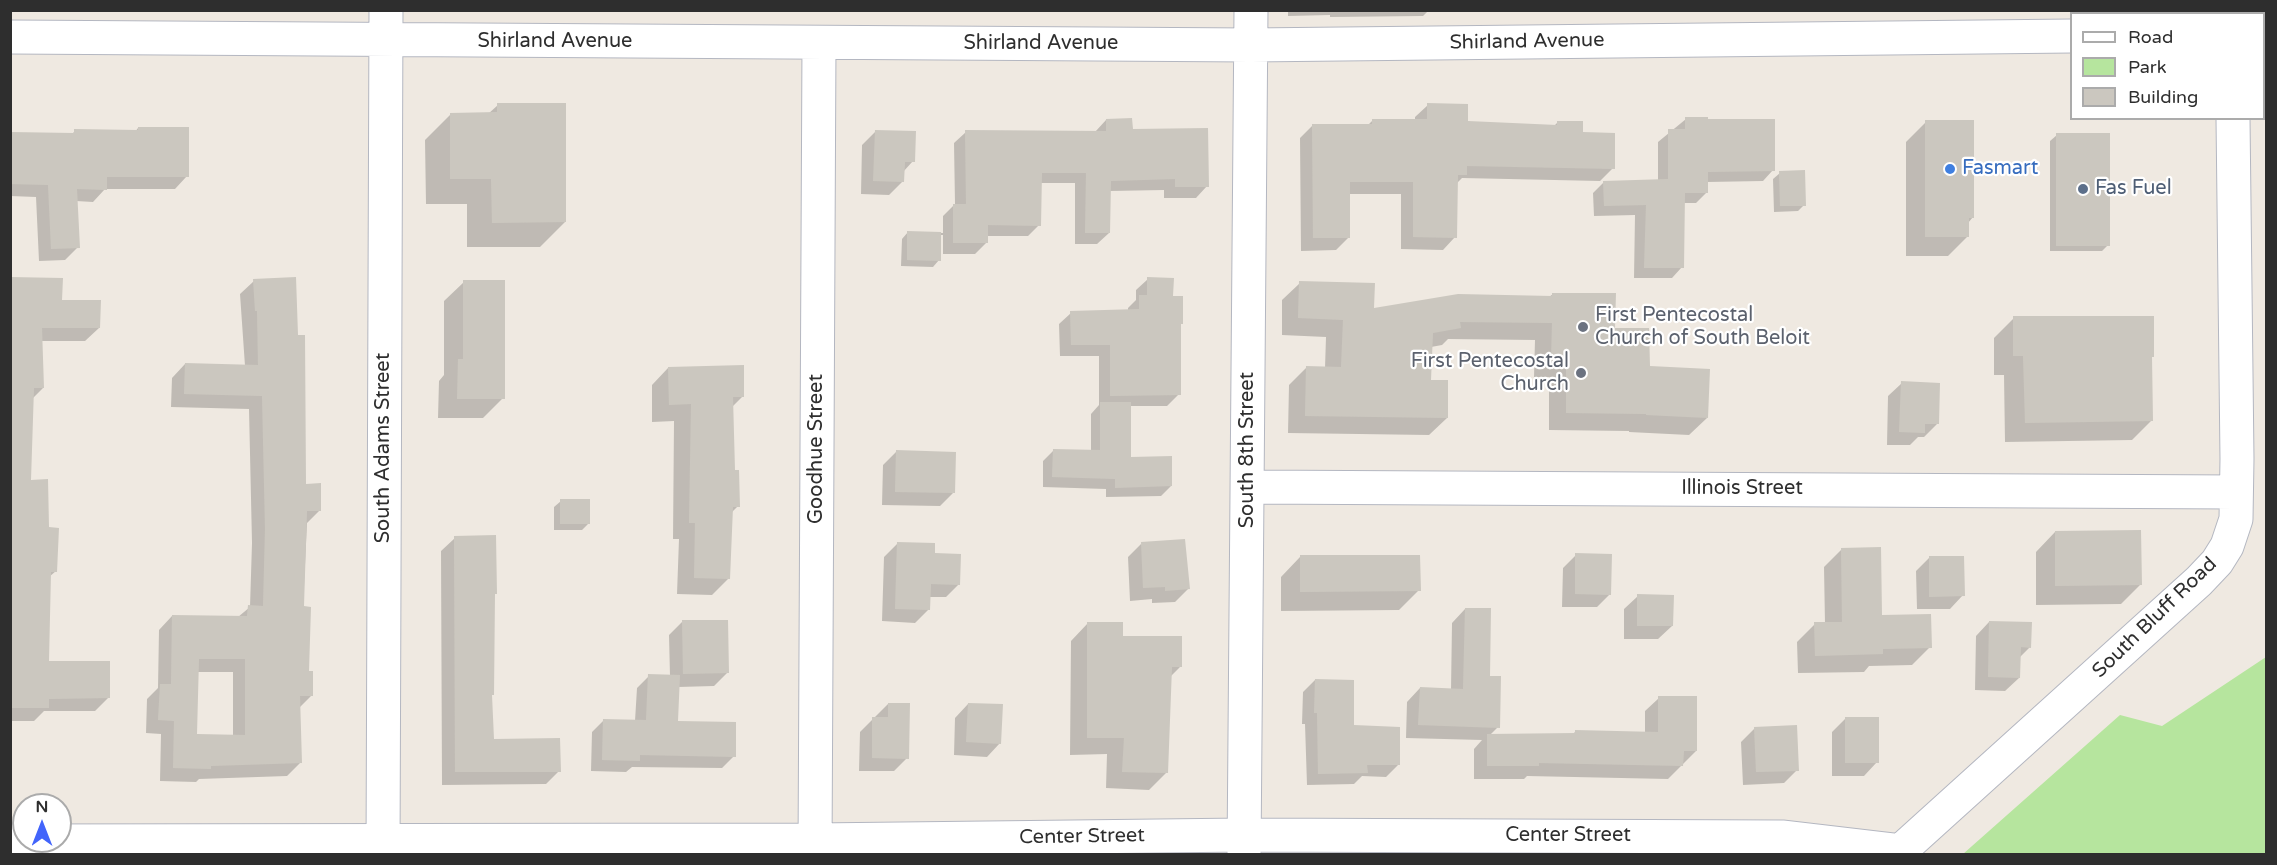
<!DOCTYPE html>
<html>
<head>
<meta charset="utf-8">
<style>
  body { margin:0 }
  #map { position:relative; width:2277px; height:865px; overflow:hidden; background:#efe9e1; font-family:"Varela Round",sans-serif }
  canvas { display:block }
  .frame { position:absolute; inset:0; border:12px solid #2e2e2e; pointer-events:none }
  .legend { position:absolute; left:2070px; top:12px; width:195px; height:108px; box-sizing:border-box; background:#fff; border:2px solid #ababab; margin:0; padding:8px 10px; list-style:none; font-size:18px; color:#2e2e2e }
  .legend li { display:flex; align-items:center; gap:12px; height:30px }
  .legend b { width:30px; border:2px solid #ababab }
  .north { position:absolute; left:12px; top:793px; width:60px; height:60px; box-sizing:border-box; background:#fff; border:2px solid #ababab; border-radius:50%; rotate:0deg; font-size:16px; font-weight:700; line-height:24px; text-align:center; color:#2e2e2e }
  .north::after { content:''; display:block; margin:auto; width:21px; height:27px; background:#4264fb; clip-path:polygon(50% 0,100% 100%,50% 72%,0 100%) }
</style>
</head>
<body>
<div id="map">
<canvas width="2277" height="865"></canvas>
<div class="frame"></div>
<ul class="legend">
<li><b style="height:8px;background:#fff"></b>Road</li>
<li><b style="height:16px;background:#b6e59e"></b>Park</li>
<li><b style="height:16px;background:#cbc7bf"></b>Building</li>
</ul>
<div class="north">N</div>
</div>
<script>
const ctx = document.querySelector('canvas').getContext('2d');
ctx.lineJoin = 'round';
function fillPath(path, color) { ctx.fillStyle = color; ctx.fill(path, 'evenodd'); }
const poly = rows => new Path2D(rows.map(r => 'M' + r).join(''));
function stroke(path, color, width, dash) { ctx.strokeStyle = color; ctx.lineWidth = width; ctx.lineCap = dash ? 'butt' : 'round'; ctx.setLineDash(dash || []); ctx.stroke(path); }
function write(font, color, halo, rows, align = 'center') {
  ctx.font = font + ' "Varela Round",sans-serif'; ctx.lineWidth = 4.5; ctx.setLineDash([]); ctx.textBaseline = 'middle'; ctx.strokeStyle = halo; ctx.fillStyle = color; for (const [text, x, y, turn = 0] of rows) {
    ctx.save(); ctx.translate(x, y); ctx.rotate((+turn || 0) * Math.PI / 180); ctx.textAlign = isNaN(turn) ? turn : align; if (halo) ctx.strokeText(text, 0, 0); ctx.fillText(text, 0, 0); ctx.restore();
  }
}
fillPath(poly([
  [2266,657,2266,854,1963,854,2120,715,2162,726]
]), '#b6e59e');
fillPath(poly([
  [1122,10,1164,10,1162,12],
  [1288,10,1429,10,1423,16,1330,17,1330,15,1288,16],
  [498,105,565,222,540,247,467,247,467,204,426,204,425,140,451,114,488,114],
  [1428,105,1466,123,1554,126,1558,122,1582,134,1613,168,1600,181,1462,178,1456,184,1455,237,1443,250,1401,249,1401,194,1348,194,1349,237,1336,250,1301,251,1300,138,1313,125,1368,125,1373,120,1415,120,1415,117],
  [1686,119,1773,170,1763,181,1707,182,1707,192,1696,203,1683,203,1682,267,1672,278,1634,278,1635,215,1594,216,1593,193,1604,182,1658,180,1658,142],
  [1106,120,1131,131,1207,186,1196,198,1164,198,1164,190,1110,191,1109,233,1097,244,1075,244,1075,183,1040,183,1039,225,1028,236,987,236,987,242,975,254,943,254,943,235,940,235,939,260,933,267,901,266,902,239,908,232,943,233,943,216,955,204,954,143,966,132,1095,132],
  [1926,122,1973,217,1968,223,1968,236,1948,256,1906,256,1906,142],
  [138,128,187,176,175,189,105,189,93,202,76,201,78,247,65,260,39,261,36,197,10,196,10,133,71,135,75,131,135,132],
  [876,131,913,161,903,172,903,181,889,195,861,194,862,145],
  [2057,135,2108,245,2102,251,2050,251,2050,141],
  [1780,173,1804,205,1798,211,1774,212,1773,179],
  [10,278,60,302,99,328,85,341,41,341,43,388,33,398,29,481,47,529,56,571,49,577,47,663,109,697,95,711,44,711,34,721,10,721],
  [1148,279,1172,297,1179,326,1179,394,1167,406,1129,406,1129,458,1171,486,1161,496,1106,497,1106,489,1043,487,1043,461,1053,451,1091,451,1091,414,1099,405,1099,356,1060,356,1059,324,1071,313,1128,311,1128,308,1136,300,1136,290],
  [254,281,304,485,320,510,307,523,303,608,311,696,299,708,301,762,287,776,199,779,196,782,160,781,161,734,146,733,147,699,158,688,159,630,172,616,238,617,250,607,252,543,249,409,171,407,172,378,185,364,245,366,240,294],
  [197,672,233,672,233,736,195,735],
  [464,282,503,398,483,418,438,418,439,381,444,375,444,301],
  [1300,283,1373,310,1549,297,1553,294,1614,329,1648,368,1707,418,1689,435,1629,432,1629,431,1549,430,1549,377,1534,377,1535,340,1448,339,1442,345,1431,347,1429,382,1447,418,1429,435,1288,433,1289,385,1307,367,1325,368,1326,337,1282,335,1282,300],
  [2014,318,2150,358,2152,420,2132,440,2005,442,2004,375,1994,375,1994,338],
  [668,368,743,396,732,407,733,472,738,506,731,513,729,578,712,595,677,594,679,539,673,539,674,421,652,422,652,385],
  [2266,368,2266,430,2265,430,2265,370],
  [1902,383,1937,424,1924,437,1918,437,1910,445,1887,445,1888,396],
  [896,452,953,493,940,506,882,505,883,465],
  [561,501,588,524,582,530,554,530,554,507],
  [2055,532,2141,584,2121,604,2036,605,2036,552],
  [455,538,495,594,493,596,491,696,493,740,559,771,546,784,442,785,441,551],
  [898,543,933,555,959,584,946,597,929,597,929,609,915,623,882,621,884,557],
  [1141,544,1189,588,1175,602,1152,603,1152,599,1130,601,1128,557],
  [1842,549,1881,616,1930,647,1912,665,1869,666,1864,672,1798,673,1797,642,1815,624,1825,624,1824,567],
  [1576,555,1610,594,1597,607,1562,607,1563,568],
  [1300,557,1419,590,1399,610,1281,611,1281,577],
  [1929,558,1963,595,1950,609,1917,609,1916,571],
  [1638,596,1672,626,1658,639,1624,639,1624,609],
  [1465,609,1488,678,1498,727,1490,735,1573,734,1575,732,1645,734,1645,711,1659,698,1696,751,1668,779,1527,776,1524,779,1474,779,1474,749,1482,740,1406,738,1407,702,1420,688,1451,690,1452,623],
  [682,622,728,672,714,686,678,687,677,723,734,756,722,768,632,767,626,772,591,771,592,732,604,720,635,721,637,688,649,676,670,676,669,635],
  [1989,622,2030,647,2019,658,2019,678,2005,691,1975,690,1976,636],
  [1088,623,1180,667,1170,677,1166,773,1149,790,1106,788,1107,754,1070,755,1071,641],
  [1315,680,1352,727,1398,765,1386,777,1362,776,1354,784,1307,785,1305,724,1302,724,1303,692],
  [888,704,907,758,894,771,859,771,860,732],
  [968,704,1000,743,987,757,954,755,955,718],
  [1845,719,1877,762,1864,776,1832,776,1832,732],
  [1755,728,1797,770,1784,783,1743,785,1741,742]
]), '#0003');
fillPath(poly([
  [497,103,566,103,566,222,492,223,491,179,450,179,450,113,497,112],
  [1427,103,1468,104,1468,121,1557,125,1557,121,1583,121,1583,132,1615,133,1615,169,1467,166,1467,175,1458,175,1457,238,1413,237,1413,182,1350,182,1350,238,1313,238,1312,124,1372,124,1372,119,1427,119],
  [1685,117,1708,117,1708,119,1775,119,1775,171,1708,172,1708,193,1685,193,1684,268,1644,268,1646,205,1604,206,1603,181,1668,179,1668,129,1685,129],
  [1132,118,1133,129,1208,128,1209,187,1175,187,1175,179,1111,181,1110,233,1085,233,1086,173,1042,173,1041,226,988,225,988,243,953,243,953,204,966,204,965,130,1106,131,1106,119],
  [1925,120,1974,120,1974,218,1969,218,1969,237,1925,237],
  [138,127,189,127,189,177,107,177,107,190,77,189,80,248,51,249,48,185,10,184,10,132,74,133,74,129,138,130],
  [875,130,916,131,915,162,905,162,904,182,873,181],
  [2056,133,2110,133,2110,246,2056,246],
  [1805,170,1806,206,1780,206,1779,171],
  [907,231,941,232,941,261,907,260],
  [10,277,63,278,62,300,101,300,100,328,42,328,44,388,34,388,31,480,48,479,49,527,59,528,57,572,51,572,49,661,110,661,110,698,49,699,49,708,10,708],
  [296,277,298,335,305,335,306,484,321,483,321,511,307,511,304,606,311,607,309,671,313,671,313,696,300,696,302,763,211,766,211,769,173,768,174,721,158,720,160,684,171,684,172,615,247,616,248,605,263,606,265,529,262,396,184,394,185,363,258,365,257,311,255,311,253,279],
  [199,659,245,659,245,735,197,734],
  [1147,277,1174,278,1173,296,1183,296,1183,324,1181,324,1181,395,1110,396,1110,345,1071,345,1070,311,1139,309,1139,295,1147,295],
  [463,280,505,280,505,399,457,399,458,359,463,359],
  [1299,281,1375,283,1374,308,1458,294,1552,296,1552,293,1616,293,1615,328,1649,328,1650,366,1710,369,1708,418,1646,415,1646,414,1566,413,1566,360,1551,360,1552,323,1460,322,1461,328,1433,333,1431,380,1448,380,1448,418,1305,416,1306,366,1341,367,1343,320,1298,318],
  [2013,316,2154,316,2154,357,2152,357,2153,421,2025,423,2023,356,2013,356],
  [744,365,744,397,733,397,735,470,739,470,740,507,733,507,730,579,694,578,695,523,689,523,691,404,669,405,668,367],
  [1901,381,1940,383,1939,424,1925,424,1925,433,1899,432],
  [1100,402,1131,402,1131,457,1172,456,1172,486,1115,488,1115,479,1052,477,1053,449,1100,450],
  [896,450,956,452,955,493,895,492],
  [560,499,590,499,590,524,560,524],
  [2141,530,2142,585,2055,586,2055,531],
  [496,535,497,594,495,594,494,695,492,695,494,739,560,738,561,772,455,772,454,536],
  [1185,539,1190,589,1165,591,1165,587,1143,588,1141,542],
  [897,542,935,543,935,553,961,554,960,585,931,584,930,610,895,609],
  [1881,547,1882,615,1931,614,1932,648,1883,649,1883,654,1815,656,1814,622,1842,622,1841,548],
  [1575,553,1612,554,1611,595,1575,594],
  [1300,555,1420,555,1421,591,1300,592],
  [1929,556,1964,556,1965,596,1929,597],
  [1637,594,1674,595,1673,626,1637,626],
  [1465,608,1491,608,1490,676,1501,676,1500,728,1418,725,1420,687,1463,689],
  [682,620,728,620,729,673,683,674],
  [1989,621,2032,622,2031,648,2021,647,2020,678,1988,677],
  [1087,622,1123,622,1123,636,1182,636,1182,667,1172,667,1168,773,1122,772,1124,738,1087,738],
  [648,674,680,675,678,721,736,722,736,757,640,755,640,761,602,760,603,719,646,720],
  [1315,679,1354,680,1354,725,1400,727,1400,765,1367,765,1368,773,1318,774,1317,713,1314,713],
  [1658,696,1697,696,1697,751,1684,751,1683,766,1539,763,1539,766,1487,766,1487,734,1575,733,1575,730,1658,732],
  [888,703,910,703,909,759,872,758,872,717,888,717],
  [968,703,1003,704,1001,744,966,742],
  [1845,717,1879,717,1879,763,1845,763],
  [1797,725,1799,771,1756,772,1754,727]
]), '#cbc7bf');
const minor = poly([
  [2264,32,2266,32],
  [10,37,1251,45,2072,36],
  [1248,487,2236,492],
  [10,841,815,840,1244,835,1782,837,1901,851],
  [383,854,386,10],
  [815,854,819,43],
  [1244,854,1251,10],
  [1897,854,2199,581,2217,562,2227,546,2236,519,2237,459,2233,118]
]);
stroke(minor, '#b4b7c1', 35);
stroke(minor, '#fff', 33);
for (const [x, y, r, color] of [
  [1950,169,6,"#3f7fe0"],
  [2083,189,6,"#5c6f8a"],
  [1583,327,6,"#6b7280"],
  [1581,373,6,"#6b7280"]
]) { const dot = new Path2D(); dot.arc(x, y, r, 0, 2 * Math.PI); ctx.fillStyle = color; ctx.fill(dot); stroke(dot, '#fff', 2); }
write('20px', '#2e2e2e', '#fff', [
  ["Shirland Avenue",555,42],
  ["Shirland Avenue",1527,42,-1],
  ["Shirland Avenue",1041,44],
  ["South Adams Street",384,448,-90],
  ["Goodhue Street",817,449,-90],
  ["South 8th Street",1248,450,-90],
  ["Illinois Street",1742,489],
  ["South Bluff Road",2155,618,-44],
  ["Center Street",1568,836],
  ["Center Street",1082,837,-1]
]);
write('20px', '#366cbe', '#fff', [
  ["Fasmart",1962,169]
], 'left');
write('20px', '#4e5e75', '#fff', [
  ["Fas Fuel",2095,189]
], 'left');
write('20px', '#5b616d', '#fff', [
  ["First Pentecostal",1595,316],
  ["Church of South Beloit",1595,339],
  ["First Pentecostal",1569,362,"right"],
  ["Church",1569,385,"right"]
], 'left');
</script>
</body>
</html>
